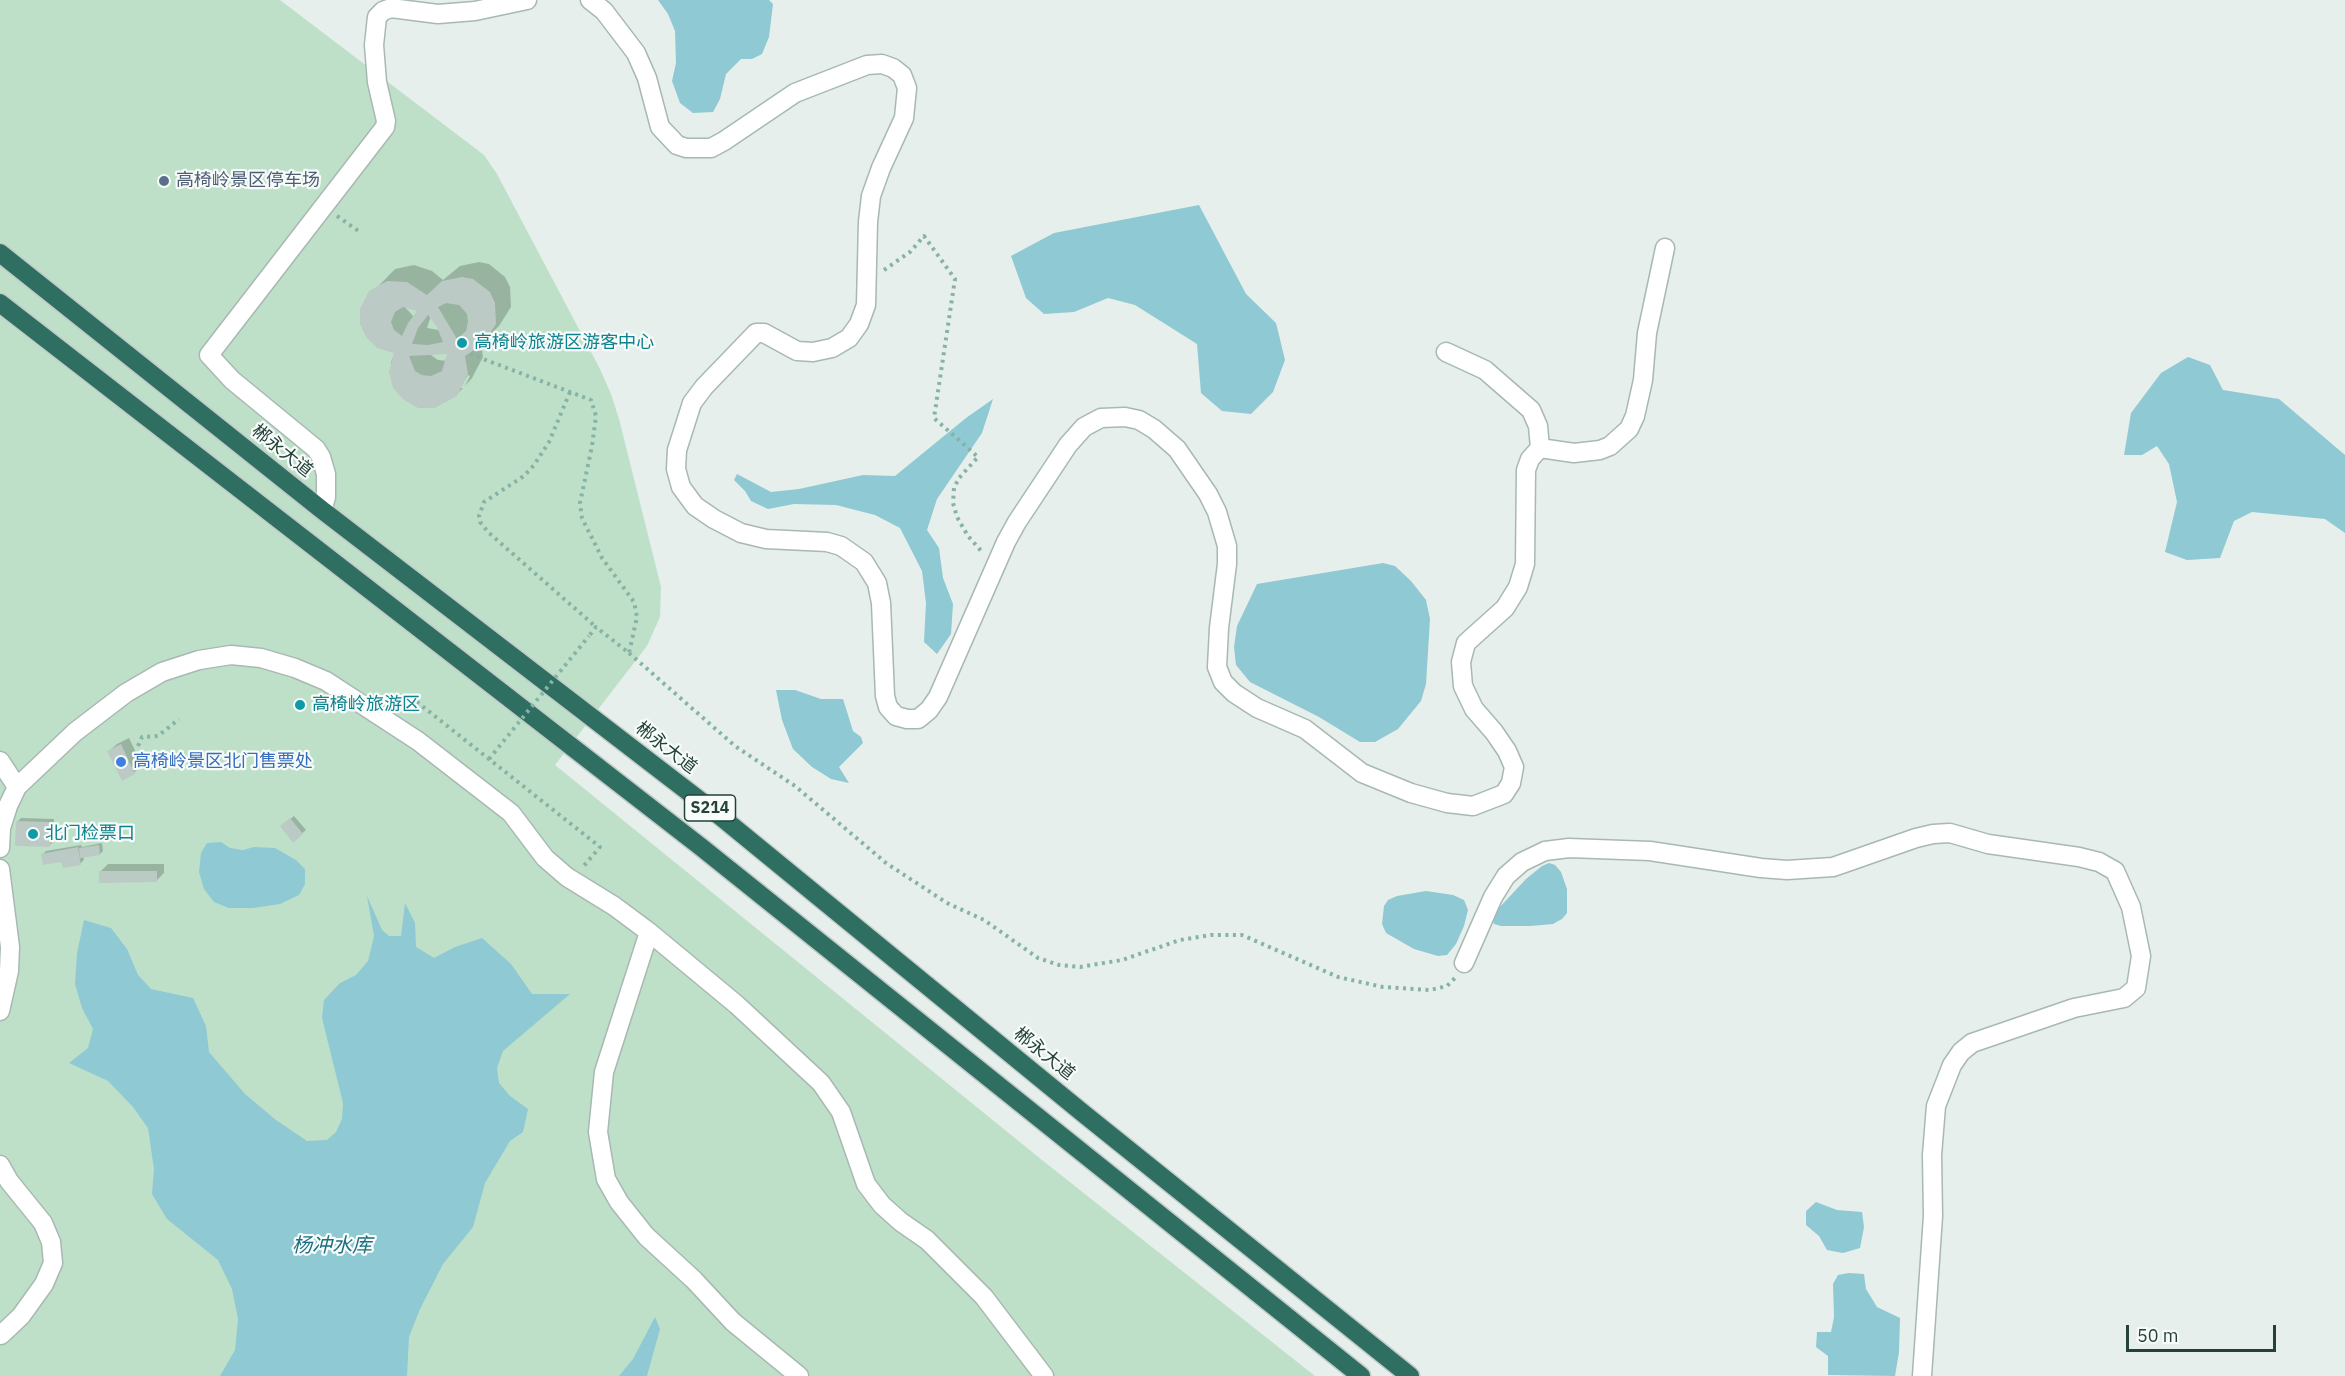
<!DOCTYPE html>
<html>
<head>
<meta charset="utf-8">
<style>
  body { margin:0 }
  #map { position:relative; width:2345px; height:1376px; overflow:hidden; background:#e6efeb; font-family:"IBM Plex Sans",sans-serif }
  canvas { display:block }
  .scale { position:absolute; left:2126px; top:1325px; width:150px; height:27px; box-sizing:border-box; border:3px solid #24423a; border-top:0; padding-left:8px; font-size:18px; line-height:21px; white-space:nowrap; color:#24423a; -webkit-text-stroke:4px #f7fbf9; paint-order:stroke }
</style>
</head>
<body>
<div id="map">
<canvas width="2345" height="1376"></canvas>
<div class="scale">50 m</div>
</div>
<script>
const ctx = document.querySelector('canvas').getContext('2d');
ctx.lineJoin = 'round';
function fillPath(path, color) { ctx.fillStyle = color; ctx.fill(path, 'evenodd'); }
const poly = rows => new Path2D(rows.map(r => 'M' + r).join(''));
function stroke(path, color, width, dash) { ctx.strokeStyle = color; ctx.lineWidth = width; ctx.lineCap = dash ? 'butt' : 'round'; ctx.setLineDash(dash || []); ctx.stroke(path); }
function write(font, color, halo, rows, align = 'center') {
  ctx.font = font + ' "IBM Plex Sans","Noto Sans SC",sans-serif'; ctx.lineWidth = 4.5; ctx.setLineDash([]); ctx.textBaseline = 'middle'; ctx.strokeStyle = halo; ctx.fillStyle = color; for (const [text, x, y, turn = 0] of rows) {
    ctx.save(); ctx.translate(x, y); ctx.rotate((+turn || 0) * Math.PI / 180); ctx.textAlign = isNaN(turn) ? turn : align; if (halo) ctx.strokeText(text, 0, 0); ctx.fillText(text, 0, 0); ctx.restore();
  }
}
fillPath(poly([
  [0,0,280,0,484,155,497,174,600,369,611,394,619,419,661,587,660,617,647,646,555,765,1042,1160,1315,1376,0,1376]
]), '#bfe0c8');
fillPath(poly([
  [658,0,769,0,773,4,769,37,762,54,752,59,741,59,726,74,720,99,713,112,693,113,680,103,672,81,676,63,675,31,668,14],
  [1199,205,1246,294,1276,323,1285,360,1273,392,1251,414,1222,411,1201,393,1197,344,1135,305,1108,298,1074,312,1044,314,1026,298,1011,256,1054,233],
  [2188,357,2210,365,2223,390,2279,399,2345,455,2345,533,2325,519,2252,512,2234,521,2220,558,2187,560,2165,552,2177,502,2169,464,2157,446,2142,455,2124,455,2131,413,2161,373],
  [993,399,982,433,937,499,927,530,939,548,943,578,953,604,951,634,937,654,924,642,926,603,922,571,900,528,875,515,836,505,794,504,768,509,751,501,745,491,734,480,737,474,771,492,799,489,863,475,895,476,966,418],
  [1383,563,1395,566,1411,581,1426,600,1430,619,1426,684,1421,701,1398,729,1375,742,1360,742,1319,717,1250,682,1236,665,1234,647,1237,626,1257,584],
  [776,690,795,690,821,699,843,699,853,731,861,737,863,743,839,767,849,783,831,779,812,767,793,749,782,720],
  [221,842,230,848,243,850,254,847,275,848,296,860,305,869,305,884,299,895,280,904,253,908,229,908,214,902,204,889,199,872,201,853,207,843],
  [1549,863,1555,865,1561,872,1567,889,1567,913,1562,919,1553,924,1530,926,1501,926,1494,924,1492,918,1497,910,1526,879,1542,866],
  [1426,891,1453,895,1464,900,1468,910,1464,926,1456,944,1447,955,1438,956,1414,949,1386,933,1382,924,1384,906,1388,900,1397,896],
  [367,896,382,930,389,936,401,936,405,903,415,923,416,947,434,958,455,947,482,938,511,964,532,994,570,994,503,1051,497,1068,499,1083,510,1096,528,1109,523,1132,510,1141,485,1183,473,1227,443,1264,420,1309,409,1337,407,1376,220,1376,235,1350,238,1319,232,1289,218,1260,167,1219,152,1194,154,1169,148,1128,133,1107,108,1081,69,1063,88,1048,93,1029,82,1008,75,984,77,953,84,920,111,928,127,949,138,975,151,989,193,998,206,1026,209,1052,245,1094,276,1120,307,1141,327,1140,336,1132,342,1119,343,1103,322,1018,324,1000,340,983,356,975,368,961,374,936],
  [1816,1202,1837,1210,1862,1212,1864,1227,1860,1248,1843,1253,1827,1250,1819,1236,1806,1225,1806,1211],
  [1849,1273,1864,1274,1866,1289,1877,1307,1900,1318,1899,1352,1895,1376,1828,1375,1828,1356,1816,1347,1817,1332,1831,1332,1834,1317,1833,1284,1838,1275],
  [655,1317,660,1329,647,1376,619,1376,633,1359]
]), '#8ec9d4');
fillPath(poly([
  [479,262,489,264,505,277,510,287,511,307,499,326,481,344,483,357,472,378,465,386,470,376,468,375,460,388,463,388,456,395,392,380,391,362,396,351,365,300,395,269,414,265,432,271,443,280,460,266],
  [404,306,419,311,414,317],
  [431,316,439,330,427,328],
  [449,352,448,361,438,360,428,353],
  [129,738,142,765,135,772,122,778,109,751,117,744],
  [294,816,306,830,293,841,285,823],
  [21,818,54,819,53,842,49,846,18,821],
  [102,843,103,851,100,854,83,856,84,860,80,864,43,854,46,851,81,845,82,847],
  [108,864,164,864,164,873,156,881,100,872]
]), '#0003');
fillPath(poly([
  [462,277,473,279,490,292,495,303,496,324,483,344,465,356,468,374,457,396,435,408,418,408,404,400,393,388,389,372,394,353,377,348,366,337,360,324,360,309,369,291,387,281,407,282,427,295,442,281],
  [446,303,459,305,467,314,468,322,466,331,457,339,438,307],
  [403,307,417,311,408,323,402,336,394,330,391,322,395,312],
  [428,315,437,327,443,342,428,345,412,344,418,328],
  [447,354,442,371,431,376,422,375,415,371,409,356],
  [121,744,135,774,122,781,107,751],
  [290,818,303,834,293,843,280,826],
  [16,821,51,822,50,847,15,846],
  [99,845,100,855,80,858,79,848],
  [78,847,81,865,63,868,61,862,43,865,41,854],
  [99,871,157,871,157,882,99,883]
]), '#bbcac4');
const minor = poly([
  [590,0,604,11,636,53,647,78,660,127,677,145,686,148,711,148,724,141,795,93,867,65,882,64,893,68,902,75,907,88,904,118,881,168,871,196,868,222,866,305,859,324,849,338,832,348,813,352,797,351,764,333,756,333,704,387,692,403,677,450,676,469,681,487,695,506,714,519,741,533,766,539,827,542,841,546,864,562,877,583,881,603,885,696,888,707,896,716,907,719,918,719,929,710,938,697,1006,542,1017,522,1068,445,1084,427,1101,418,1125,417,1139,420,1154,429,1177,449,1208,494,1217,512,1227,546,1227,564,1219,628,1217,667,1223,682,1234,693,1257,708,1305,729,1362,773,1411,793,1447,803,1473,806,1504,794,1511,783,1514,767,1507,751,1494,732,1474,709,1463,686,1461,662,1466,643,1505,608,1518,587,1525,564,1526,470,1530,459,1540,448,1574,453,1600,450,1610,446,1629,429,1635,416,1643,380,1647,333,1665,248],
  [1446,352,1485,370,1531,410,1538,426,1540,448],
  [322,510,326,497,326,474,321,457,316,449,232,380,209,355,385,127,386,121,377,82,374,45,377,17,383,11,391,8,438,14,475,11,527,0],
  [0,761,17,787,8,806,1,828,0,848],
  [17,787,75,732,126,693,162,672,199,660,231,655,261,658,295,668,326,681,418,741,511,813,545,858,567,877,614,906,649,932,737,1005,821,1083,841,1112,866,1184,882,1205,901,1222,927,1240,984,1297,1044,1376],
  [0,869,10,947,9,971,0,1011],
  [649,932,604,1072,598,1132,606,1179,619,1202,646,1236,694,1280,733,1322,799,1376],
  [1464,963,1493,897,1506,876,1522,862,1545,851,1569,848,1650,851,1761,868,1787,870,1833,867,1916,838,1933,834,1950,833,1988,844,2079,857,2099,862,2115,871,2131,907,2141,956,2136,988,2124,998,2074,1008,1972,1043,1961,1052,1952,1065,1936,1106,1932,1155,1933,1216,1922,1376],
  [0,1165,9,1181,43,1223,51,1242,53,1263,44,1284,21,1316,1,1335]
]);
const highway = poly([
  [0,253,322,510,720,816,1084,1114,1410,1376],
  [0,303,701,847,1361,1376]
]);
stroke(minor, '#a8b8b2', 21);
stroke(highway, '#c2cac8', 21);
stroke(poly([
  [337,216,360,232],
  [884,270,910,252,924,236,955,279,934,418,978,457,959,478,954,488,953,503,957,517,968,536,982,552],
  [470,354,591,400,596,416,592,446,580,503,582,518,602,558,634,602,637,617,629,653,596,627,589,636],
  [570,392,549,442,534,465,524,476,484,502,479,516,480,522,488,532,596,627],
  [629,653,735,746,795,786,886,863,947,903,984,920,1038,958,1059,965,1080,967,1122,960,1180,940,1211,935,1242,935,1338,977,1383,987,1430,990,1447,986,1456,977],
  [399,708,406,699,417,702,600,847,582,868],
  [138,746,142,737,158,736,179,719]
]), '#86b3a5', 4, [3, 4.5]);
stroke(minor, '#fff', 18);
stroke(highway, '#2f6f62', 18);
stroke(poly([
  [489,759,589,636]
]), '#86b3a5', 4, [3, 4.5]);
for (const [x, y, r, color] of [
  [164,181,6,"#5c6f8a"],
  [462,343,6,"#0f9aa8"],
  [300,705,6,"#0f9aa8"],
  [121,762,6,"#3f7fe0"],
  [33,834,6,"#0f9aa8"]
]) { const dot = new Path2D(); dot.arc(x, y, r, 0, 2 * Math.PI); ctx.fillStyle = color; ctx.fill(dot); stroke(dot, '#f7fbf9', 2); }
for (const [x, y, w] of [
  [710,808,51]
]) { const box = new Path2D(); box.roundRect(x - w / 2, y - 13, w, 26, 4.5); ctx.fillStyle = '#f7fbf9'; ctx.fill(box); stroke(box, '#24423a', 1.5); }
write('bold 16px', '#24423a', null, [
  ["S214",710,808]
]);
write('18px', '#4e5e75', '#f7fbf9', [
  ["高椅岭景区停车场",176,181]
], 'left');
write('18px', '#0d838f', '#f7fbf9', [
  ["高椅岭旅游区游客中心",474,343],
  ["高椅岭旅游区",312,705],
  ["北门检票口",45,834]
], 'left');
write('18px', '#24423a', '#f7fbf9', [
  ["郴永大道",282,451,39],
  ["郴永大道",666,748,38],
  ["郴永大道",1044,1054,39]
]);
write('18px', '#366cbe', '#f7fbf9', [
  ["高椅岭景区北门售票处",133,762]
], 'left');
write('italic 20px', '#1c6f80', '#f7fbf9', [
  ["杨冲水库",332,1246]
]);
</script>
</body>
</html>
